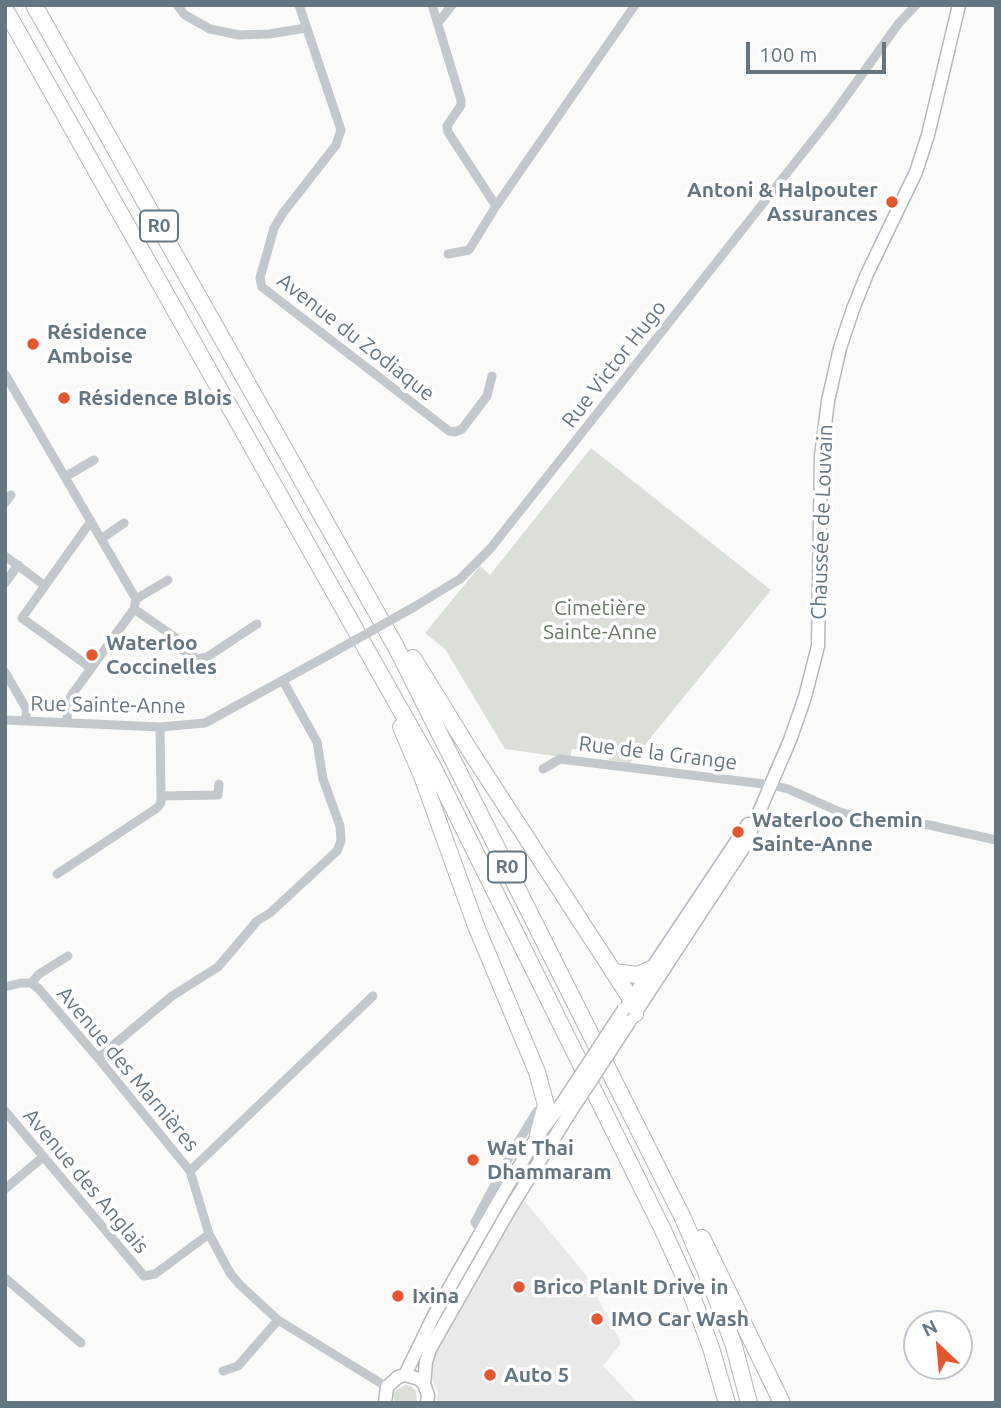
<!DOCTYPE html>
<html>
<head>
<meta charset="utf-8">
<style>
  body { margin:0 }
  #map { position:relative; width:1001px; height:1408px; overflow:hidden; background:#fafaf8; font-family:Ubuntu,sans-serif }
  canvas { display:block }
  .frame { position:absolute; inset:0; border:7px solid #657683; pointer-events:none }
  .north { position:absolute; left:903px; top:1310px; width:70px; height:70px; box-sizing:border-box; background:#fff; border:2px solid #c1c8cd; border-radius:50%; rotate:334deg; font-size:19px; font-weight:700; line-height:28px; text-align:center; color:#657683 }
  .north::after { content:''; display:block; margin:auto; width:24px; height:32px; background:#e4572e; clip-path:polygon(50% 0,100% 100%,50% 72%,0 100%) }
  .scale { position:absolute; left:746px; top:42px; width:140px; height:32px; box-sizing:border-box; border:4px solid #657683; border-top:0; padding-left:9px; font-size:21px; line-height:24px; white-space:nowrap; color:#657683; -webkit-text-stroke:5px #fff; paint-order:stroke }
</style>
</head>
<body>
<div id="map">
<canvas width="1001" height="1408"></canvas>
<div class="frame"></div>
<div class="north">N</div>
<div class="scale">100 m</div>
</div>
<script>
const ctx = document.querySelector('canvas').getContext('2d');
ctx.lineJoin = 'round';
function fillPath(path, color) { ctx.fillStyle = color; ctx.fill(path, 'evenodd'); }
const poly = rows => new Path2D(rows.map(r => 'M' + r).join(''));
function stroke(path, color, width, dash) { ctx.strokeStyle = color; ctx.lineWidth = width; ctx.lineCap = dash ? 'butt' : 'round'; ctx.setLineDash(dash || []); ctx.stroke(path); }
function write(font, color, halo, rows, align = 'center') {
  ctx.font = font + ' Ubuntu,sans-serif'; ctx.lineWidth = 7; ctx.setLineDash([]); ctx.textBaseline = 'middle'; ctx.strokeStyle = halo; ctx.fillStyle = color; for (const [text, x, y, turn = 0] of rows) {
    ctx.save(); ctx.translate(x, y); ctx.rotate((+turn || 0) * Math.PI / 180); ctx.textAlign = isNaN(turn) ? turn : align; if (halo) ctx.strokeText(text, 0, 0); ctx.fillText(text, 0, 0); ctx.restore();
  }
}
fillPath(poly([
  [522,1198,586,1275,621,1343,603,1366,638,1403,435,1403,438,1393,430,1373,434,1351]
]), '#e8e9e9');
fillPath(poly([
  [591,448,771,590,630,763,609,760,609,753,572,749,570,758,505,749,445,649,425,633,480,566,490,575],
  [405,1385,411,1386,416,1391,417,1403,394,1403,394,1392]
]), '#dadfd7');
const secondary = poly([
  [628,1004,748,824],
  [632,1018,744,847,790,740,805,697,818,646,821,456,828,401,840,348,853,309,867,274,916,172,928,135,959,5],
  [405,1375,435,1313,505,1190,538,1135,561,1105],
  [424,1384,426,1362,430,1349,511,1207,569,1114],
  [385,1403,387,1387,398,1377,405,1375,419,1379,424,1384,428,1395,427,1403]
]);
const motorway = poly([
  [34,5,396,647,682,1216,710,1281,734,1346,749,1403],
  [5,9,434,769,662,1228,688,1285,711,1348,727,1403],
  [413,658,467,746,631,999,635,1014],
  [401,727,422,776,476,926,537,1072,546,1105,538,1135],
  [613,972,638,975,651,969],
  [702,1238,782,1403]
]);
stroke(secondary, '#b3babf', 15);
stroke(motorway, '#b4b9bd', 18);
stroke(poly([
  [177,5,185,15,210,29,239,35,269,34,306,28],
  [299,5,341,130,336,145,283,213,274,228,260,278,262,287,449,431,455,432,462,429,487,396,492,376],
  [432,5,461,100,461,105,447,126,448,132,496,206,469,250,448,254],
  [438,23,452,5],
  [496,206,635,5],
  [5,374,136,599,134,609,71,696,68,704,67,722],
  [65,477,94,460],
  [5,503,11,495],
  [91,521,22,618,91,668],
  [101,539,124,523],
  [5,556,44,585],
  [5,583,18,565],
  [136,599,168,580],
  [414,607,460,579,490,549,832,116,899,23,916,5],
  [134,609,176,638,179,648,198,659,207,657,257,624],
  [5,672,27,710,25,721],
  [5,720,160,727,205,723,325,657],
  [543,769,560,759,772,785,788,789,840,812,865,819,929,825,996,840],
  [161,796,218,795,219,784],
  [57,874,157,808,161,803,161,796,160,727],
  [31,983,38,988,98,1058,190,1171,209,1234,230,1273,240,1285,278,1320,387,1387],
  [31,983,39,974,68,956],
  [5,987,21,983,31,983],
  [98,1058,172,996,218,967,257,921,270,913,337,851,341,841,340,826,323,779,317,742,283,681],
  [5,1111,144,1276,155,1274,209,1234],
  [190,1171,373,996],
  [5,1189,43,1157],
  [481,1232,475,1222,512,1152,537,1111],
  [5,1278,81,1343],
  [223,1371,238,1366,278,1320]
]), '#c3c8cc', 9);
stroke(secondary, '#fff', 12);
stroke(motorway, '#fff', 16);
const secondaryBridge = poly([
  [561,1105,624,1009],
  [569,1114,630,1021]
]);
stroke(secondaryBridge, '#b3babf', 15, []);
stroke(poly([
  [325,657,414,607]
]), '#c3c8cc', 9);
stroke(secondaryBridge, '#fff', 12);
for (const [x, y, r, color] of [
  [892,202,7,"#e4572e"],
  [33,344,7,"#e4572e"],
  [64,398,7,"#e4572e"],
  [92,655,7,"#e4572e"],
  [738,832,7,"#e4572e"],
  [473,1160,7,"#e4572e"],
  [519,1287,7,"#e4572e"],
  [398,1296,7,"#e4572e"],
  [597,1319,7,"#e4572e"],
  [490,1375,7,"#e4572e"]
]) { const dot = new Path2D(); dot.arc(x, y, r, 0, 2 * Math.PI); ctx.fillStyle = color; ctx.fill(dot); stroke(dot, '#fff', 2.5); }
for (const [x, y, w] of [
  [159,226,38],
  [507,867,38]
]) { const box = new Path2D(); box.roundRect(x - w / 2, y - 15.5, w, 31, 5); ctx.fillStyle = '#fff'; ctx.fill(box); stroke(box, '#657683', 2); }
write('bold 19px', '#657683', null, [
  ["R0",159,226],
  ["R0",507,867]
]);
write('bold 21px', '#657683', '#fff', [
  ["Antoni & Halpouter",878,190,"right"],
  ["Assurances",878,214,"right"],
  ["Résidence",47,332],
  ["Amboise",47,356],
  ["Résidence Blois",78,398],
  ["Waterloo",106,643],
  ["Coccinelles",106,667],
  ["Waterloo Chemin",752,820],
  ["Sainte-Anne",752,844],
  ["Wat Thai",487,1148],
  ["Dhammaram",487,1172],
  ["Brico PlanIt Drive in",533,1287],
  ["Ixina",412,1296],
  ["IMO Car Wash",611,1319],
  ["Auto 5",504,1375]
], 'left');
write('21px', '#657683', '#fff', [
  ["Avenue du Zodiaque",356,337,38],
  ["Rue Victor Hugo",614,364,-52],
  ["Chaussée de Louvain",822,522,-88],
  ["Rue Sainte-Anne",108,705,1],
  ["Rue de la Grange",658,753,7],
  ["Avenue des Marnières",128,1069,50],
  ["Avenue des Anglais",86,1181,50]
]);
write('21px', '#687a64', '#fff', [
  ["Cimetière",600,608],
  ["Sainte-Anne",600,632]
]);
</script>
</body>
</html>
